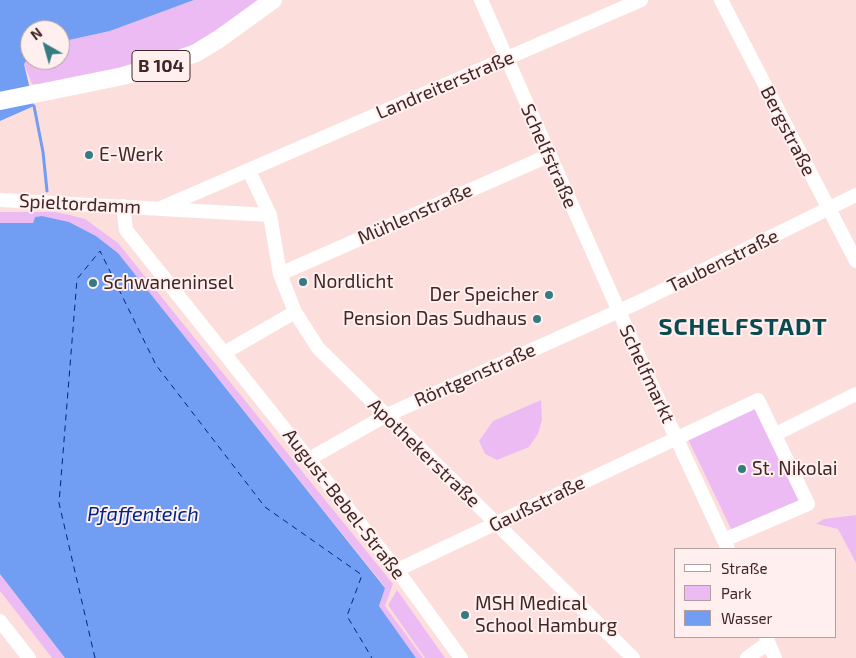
<!DOCTYPE html>
<html>
<head>
<meta charset="utf-8">
<style>
  body { margin:0 }
  #map { position:relative; width:856px; height:658px; overflow:hidden; background:#fcdfdd; font-family:"Exo 2",sans-serif }
  canvas { display:block }
  .legend { position:absolute; left:674px; top:548px; width:162px; height:90px; box-sizing:border-box; background:#fff0ef; border:1px solid #b39f9e; margin:0; padding:6px 9px; list-style:none; font-size:15px; color:#402625 }
  .legend li { display:flex; align-items:center; gap:10px; height:25px }
  .legend b { width:25px; border:1px solid #b39f9e }
  .north { position:absolute; left:20px; top:20px; width:50px; height:50px; box-sizing:border-box; background:#fff0ef; border:1px solid #b39f9e; border-radius:50%; rotate:322deg; font-size:14px; font-weight:700; line-height:20px; text-align:center; color:#402625 }
  .north::after { content:''; display:block; margin:auto; width:18px; height:22px; background:#347c82; clip-path:polygon(50% 0,100% 100%,50% 72%,0 100%) }
</style>
</head>
<body>
<div id="map">
<canvas width="856" height="658"></canvas>
<ul class="legend">
<li><b style="height:6px;background:#fff"></b>Straße</li>
<li><b style="height:14px;background:#edbbf3"></b>Park</li>
<li><b style="height:14px;background:#719df2"></b>Wasser</li>
</ul>
<div class="north">N</div>
</div>
<script>
const ctx = document.querySelector('canvas').getContext('2d');
ctx.lineJoin = 'round';
function fillPath(path, color) { ctx.fillStyle = color; ctx.fill(path, 'evenodd'); }
const poly = rows => new Path2D(rows.map(r => 'M' + r).join(''));
function stroke(path, color, width, dash) { ctx.strokeStyle = color; ctx.lineWidth = width; ctx.lineCap = dash ? 'butt' : 'round'; ctx.setLineDash(dash || []); ctx.stroke(path); }
function write(font, color, halo, rows, align = 'center') {
  ctx.font = font + ' "Exo 2",sans-serif'; ctx.lineWidth = 4; ctx.setLineDash([]); ctx.textBaseline = 'middle'; ctx.strokeStyle = halo; ctx.fillStyle = color; for (const [text, x, y, turn = 0] of rows) {
    ctx.save(); ctx.translate(x, y); ctx.rotate((+turn || 0) * Math.PI / 180); ctx.textAlign = isNaN(turn) ? turn : align; if (halo) ctx.strokeText(text, 0, 0); ctx.fillText(text, 0, 0); ctx.restore();
  }
}
fillPath(poly([
  [194,0,265,0,237,22,170,58,46,85,32,84,24,64,30,56,30,60,60,60,60,42,110,31],
  [0,212,55,212,70,215,85,219,118,243,393,584,385,606,423,658,416,658,379,606,385,587,118,253,96,236,69,222,42,216,35,217,33,223,0,223],
  [541,400,542,420,538,434,529,447,497,460,485,454,479,441,493,421],
  [758,400,808,504,734,535,685,433],
  [856,515,856,563,838,529,816,524,824,519],
  [0,574,65,658,52,658,0,591],
  [397,590,445,658,425,658,388,605]
]), '#edbbf3');
fillPath(poly([
  [0,0,194,0,110,31,60,42,60,30,30,30,30,56,24,64,34,106,0,121],
  [42,216,69,222,96,236,118,253,385,588,379,606,416,658,65,658,0,574,0,223,33,223,35,217]
]), '#719df2');
stroke(poly([
  [34,106,43,152,47,191]
]), '#719df2', 3);
stroke(poly([
  [95,658,59,503,77,279,100,251,156,365,265,507,362,575,347,616,372,658]
]), '#002585', 1, [6, 5]);
stroke(poly([
  [481,0,652,386,728,549],
  [721,0,856,261],
  [249,171,270,215,280,274,295,312,318,348,633,658],
  [0,200,270,215],
  [123,206,126,230,397,570,461,658],
  [161,208,641,0],
  [280,274,550,155],
  [224,353,295,312],
  [776,434,856,394],
  [309,459,385,416,639,302,856,195],
  [397,570,758,400,808,504,724,540],
  [0,621,29,658],
  [766,637,775,658],
  [747,658,768,643]
]), '#fff', 14);
stroke(poly([
  [0,101,123,76,168,63,196,53,219,39,273,0]
]), '#fff', 18);
for (const [x, y, r, color] of [
  [89,155,5,"#347c82"],
  [303,282,5,"#347c82"],
  [93,283,5,"#347c82"],
  [549,295,5,"#347c82"],
  [537,319,5,"#347c82"],
  [742,469,5,"#347c82"],
  [465,615,5,"#347c82"]
]) { const dot = new Path2D(); dot.arc(x, y, r, 0, 2 * Math.PI); ctx.fillStyle = color; ctx.fill(dot); stroke(dot, '#fff0ef', 2); }
for (const [x, y, w] of [
  [161,66,58]
]) { const box = new Path2D(); box.roundRect(x - w / 2, y - 15.5, w, 31, 4); ctx.fillStyle = '#fff0ef'; ctx.fill(box); stroke(box, '#402625', 1); }
write('bold 18px', '#402625', null, [
  ["B 104",161,66]
]);
write('19px', '#402625', '#fff0ef', [
  ["Landreiterstraße",445,85,-23],
  ["Bergstraße",788,131,63],
  ["Schelfstraße",549,156,66],
  ["Spieltordamm",80,204,3],
  ["Mühlenstraße",415,214,-24],
  ["Taubenstraße",723,261,-26],
  ["Schelfmarkt",647,374,65],
  ["Röntgenstraße",475,375,-24],
  ["Apothekerstraße",424,453,44],
  ["August-Bebel-Straße",344,504,52],
  ["Gaußstraße",537,504,-26]
]);
write('19px', '#402625', '#fff0ef', [
  ["E-Werk",99,155],
  ["Nordlicht",313,282],
  ["Schwaneninsel",103,283],
  ["Der Speicher",539,295,"right"],
  ["Pension Das Sudhaus",527,319,"right"],
  ["St. Nikolai",752,469],
  ["MSH Medical",475,604],
  ["School Hamburg",475,626]
], 'left');
write('italic 20px', '#002585', '#fff0ef', [
  ["Pfaffenteich",143,514]
]);
ctx.letterSpacing = '1px';
write('bold 24px', '#0b4b4f', '#fff0ef', [
  ["SCHELFSTADT",743,327]
]);
ctx.letterSpacing = '0px';
</script>
</body>
</html>
